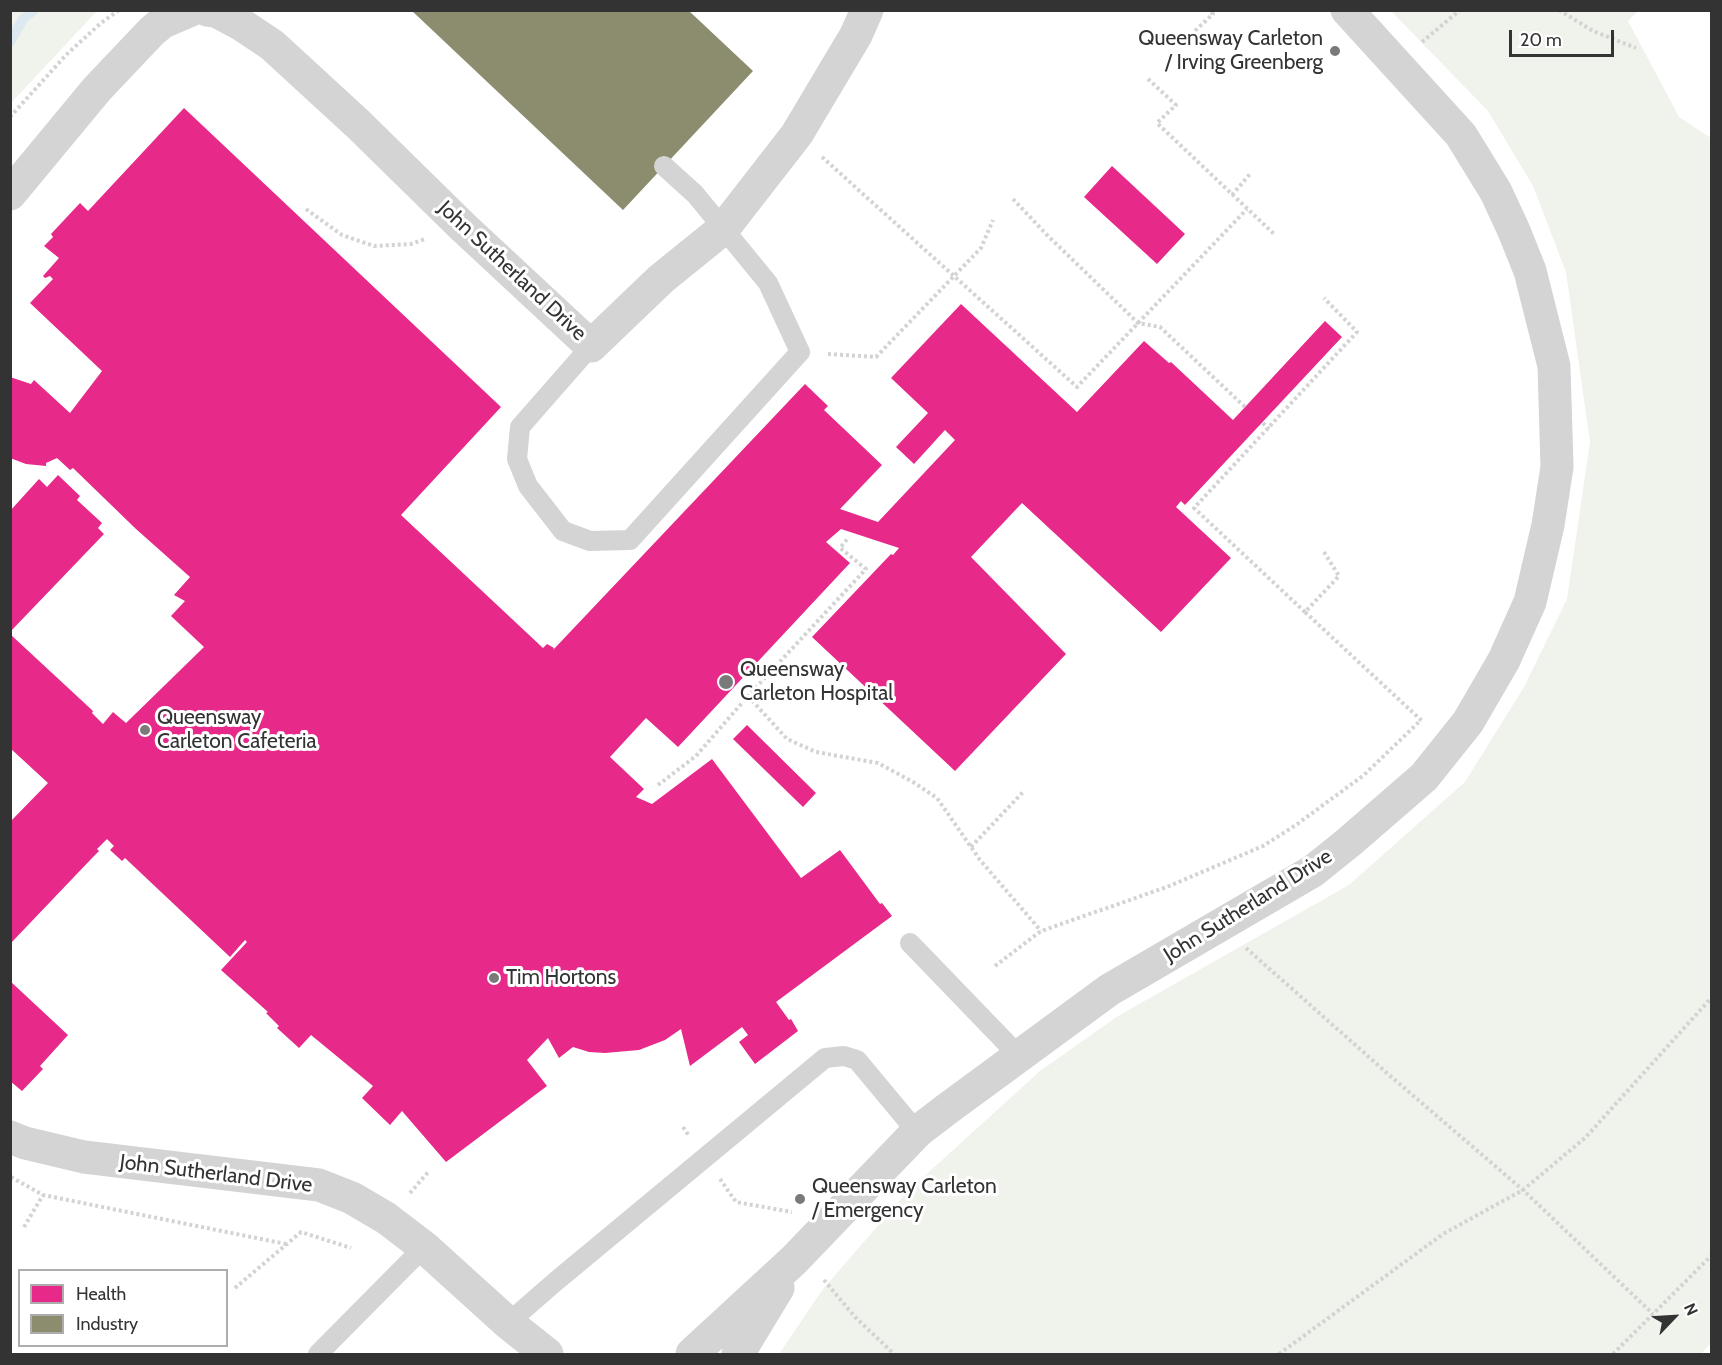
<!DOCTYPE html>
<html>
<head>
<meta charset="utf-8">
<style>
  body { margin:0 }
  #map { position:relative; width:1722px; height:1365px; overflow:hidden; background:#fff; font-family:Cabin,sans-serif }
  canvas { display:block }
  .frame { position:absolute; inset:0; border:12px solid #333; pointer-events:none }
  .legend { position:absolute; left:18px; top:1269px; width:210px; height:78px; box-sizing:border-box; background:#fff; border:2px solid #adadad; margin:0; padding:8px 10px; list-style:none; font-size:18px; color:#333 }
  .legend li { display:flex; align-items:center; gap:12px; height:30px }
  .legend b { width:30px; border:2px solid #adadad }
  .north { position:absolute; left:1644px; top:1287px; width:60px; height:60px; -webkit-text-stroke:4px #fff; paint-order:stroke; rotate:65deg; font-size:16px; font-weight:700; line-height:24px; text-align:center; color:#333 }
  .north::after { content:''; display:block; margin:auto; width:21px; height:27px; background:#333; clip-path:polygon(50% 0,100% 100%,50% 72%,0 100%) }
  .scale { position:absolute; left:1509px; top:30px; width:105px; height:27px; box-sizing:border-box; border:3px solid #333; border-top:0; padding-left:8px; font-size:18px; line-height:21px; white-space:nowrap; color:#333; -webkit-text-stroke:4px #fff; paint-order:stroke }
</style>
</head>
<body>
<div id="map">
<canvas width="1722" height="1365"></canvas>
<div class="frame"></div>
<ul class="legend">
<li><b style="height:16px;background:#e7298a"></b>Health</li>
<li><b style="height:16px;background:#8c8c6e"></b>Industry</li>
</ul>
<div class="north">N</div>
<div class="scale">20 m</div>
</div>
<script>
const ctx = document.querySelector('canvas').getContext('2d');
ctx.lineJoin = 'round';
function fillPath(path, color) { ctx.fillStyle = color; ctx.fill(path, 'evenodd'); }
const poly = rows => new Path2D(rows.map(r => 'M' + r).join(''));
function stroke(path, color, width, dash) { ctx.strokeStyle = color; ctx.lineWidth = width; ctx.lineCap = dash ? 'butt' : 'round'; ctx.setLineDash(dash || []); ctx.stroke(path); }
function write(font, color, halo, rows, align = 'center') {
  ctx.font = font + ' Cabin,sans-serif'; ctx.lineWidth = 6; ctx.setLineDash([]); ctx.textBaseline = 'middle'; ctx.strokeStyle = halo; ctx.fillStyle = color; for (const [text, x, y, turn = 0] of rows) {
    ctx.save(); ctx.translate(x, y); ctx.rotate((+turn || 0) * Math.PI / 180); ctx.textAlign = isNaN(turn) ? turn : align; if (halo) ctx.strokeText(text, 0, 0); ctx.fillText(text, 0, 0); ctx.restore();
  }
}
fillPath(poly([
  [11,10,97,11,11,103,10,11],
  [1391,11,1638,11,1628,21,1679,117,1711,138,1711,1343,1701,1354,779,1354,823,1289,908,1191,1040,1071,1118,1016,1349,885,1465,782,1524,687,1567,599,1590,442,1566,272,1533,186,1488,111]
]), '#f0f2ec');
fillPath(poly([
  [184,108,501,407,401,515,543,648,547,644,554,648,553,650,805,384,828,406,824,410,882,465,840,509,878,522,955,440,945,430,914,464,896,447,928,413,891,378,961,304,1077,412,1144,341,1169,363,1171,362,1233,420,1325,321,1342,337,1185,505,1181,501,1176,507,1231,558,1161,632,1022,503,971,557,1066,654,955,771,812,637,891,554,893,555,899,548,841,529,826,542,850,563,678,747,646,718,610,757,644,789,636,797,652,804,712,759,801,878,840,850,880,904,882,903,892,916,776,1002,789,1020,791,1019,798,1031,755,1064,739,1042,748,1035,742,1027,690,1066,681,1029,665,1040,639,1050,605,1053,589,1052,573,1047,559,1058,548,1038,527,1060,547,1086,446,1162,402,1111,390,1125,362,1098,373,1086,311,1035,299,1048,277,1028,279,1026,266,1013,268,1012,221,970,247,942,245,940,230,957,125,858,122,861,110,850,114,846,107,839,97,849,99,851,94,856,10,944,10,822,48,783,10,748,10,634,93,711,92,713,103,724,113,712,126,723,204,647,171,616,185,601,174,595,190,577,136,529,73,468,70,470,57,458,46,463,46,466,26,464,10,458,10,377,31,384,34,380,70,413,102,371,30,303,53,279,50,276,45,278,43,276,59,258,44,246,53,237,51,234,80,203,88,211],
  [1112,166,1185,234,1157,264,1084,197],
  [58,475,80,496,77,500,102,523,98,528,104,534,10,632,10,511,39,479,47,487],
  [747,725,816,793,803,807,733,739],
  [10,981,68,1035,40,1066,43,1069,22,1091,10,1081]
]), '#e7298a');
fillPath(poly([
  [411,10,688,10,753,71,623,210]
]), '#8c8c6e');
stroke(poly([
  [10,42,23,19,34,10]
]), '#dde9f0', 10);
stroke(poly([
  [1559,10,1593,31,1636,48],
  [1422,42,1460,10],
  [1182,43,1213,14,1209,10],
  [1148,79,1176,105,1157,123,1274,234],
  [10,117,67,54,101,23,119,10],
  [822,157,1077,387,1247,209],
  [1232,195,1250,174],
  [1013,199,1047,235,1138,323,1160,327,1245,407],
  [306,209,342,235,374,246,411,244,425,239],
  [828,354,876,357,981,248,993,220],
  [1263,423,1269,429],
  [1324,552,1339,576,1305,612,1422,721],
  [1305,612,1194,508,1357,332,1324,298],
  [748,696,787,739,816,752,878,763,913,782,937,798,980,860,1041,931],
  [658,785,696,756,748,696,866,569,840,548,849,537],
  [971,847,1024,791],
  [1246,948,1388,1074,1523,1190,1653,1314],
  [995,966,1041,931,1167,887,1263,846,1296,825,1364,775,1421,720],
  [683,1127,689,1136],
  [11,1177,43,1195,286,1244],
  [720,1179,736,1202,792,1212],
  [410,1193,429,1171],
  [24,1227,43,1195],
  [824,1280,855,1317,894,1354],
  [235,1288,301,1232,351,1248],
  [1279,1354,1443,1234,1523,1190,1586,1137,1712,997],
  [1613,1354,1712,1255]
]), '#d3d3d3', 4, [3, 3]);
stroke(poly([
  [591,346,520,427,517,459,528,486,563,531,590,541,630,540,800,352,768,283,695,194,664,166],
  [910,943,1019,1056],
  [508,1323,555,1282,825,1058,844,1056,857,1060,917,1132],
  [318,1354,424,1247]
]), '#d4d4d4', 20);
stroke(poly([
  [207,10,216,11,242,25,272,45,358,124,463,227,591,346,661,279,724,228,797,134,856,35,867,10],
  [10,194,97,89,152,31,163,22,191,10],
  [10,1137,25,1143,84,1157,319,1185,352,1198,386,1218,424,1247,508,1323,547,1354],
  [692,1354,794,1260,917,1132,947,1109,1109,990,1313,871,1349,842,1424,777,1468,722,1504,660,1530,602,1548,525,1557,467,1554,366,1530,271,1514,231,1496,192,1461,135,1347,10],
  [738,1354,778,1288]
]), '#d4d4d4', 33);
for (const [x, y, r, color] of [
  [1335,51,6,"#7a7a7a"],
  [726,682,8,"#7a7a7a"],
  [145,730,6,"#7a7a7a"],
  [494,978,6,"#7a7a7a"],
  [800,1199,6,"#7a7a7a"]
]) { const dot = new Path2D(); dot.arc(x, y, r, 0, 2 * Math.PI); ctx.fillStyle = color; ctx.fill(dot); stroke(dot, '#fff', 2); }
write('21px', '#333', '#fff', [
  ["Queensway Carleton",1323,39,"right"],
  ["/ Irving Greenberg",1323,63,"right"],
  ["Queensway",740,670],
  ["Carleton Hospital",740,694],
  ["Queensway",157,718],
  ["Carleton Cafeteria",157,742],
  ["Tim Hortons",506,978],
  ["Queensway Carleton",812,1187],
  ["/ Emergency",812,1211]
], 'left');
write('21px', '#333', '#fff', [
  ["John Sutherland Drive",512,271,43],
  ["John Sutherland Drive",1248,906,-32],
  ["John Sutherland Drive",216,1174,7]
]);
</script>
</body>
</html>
